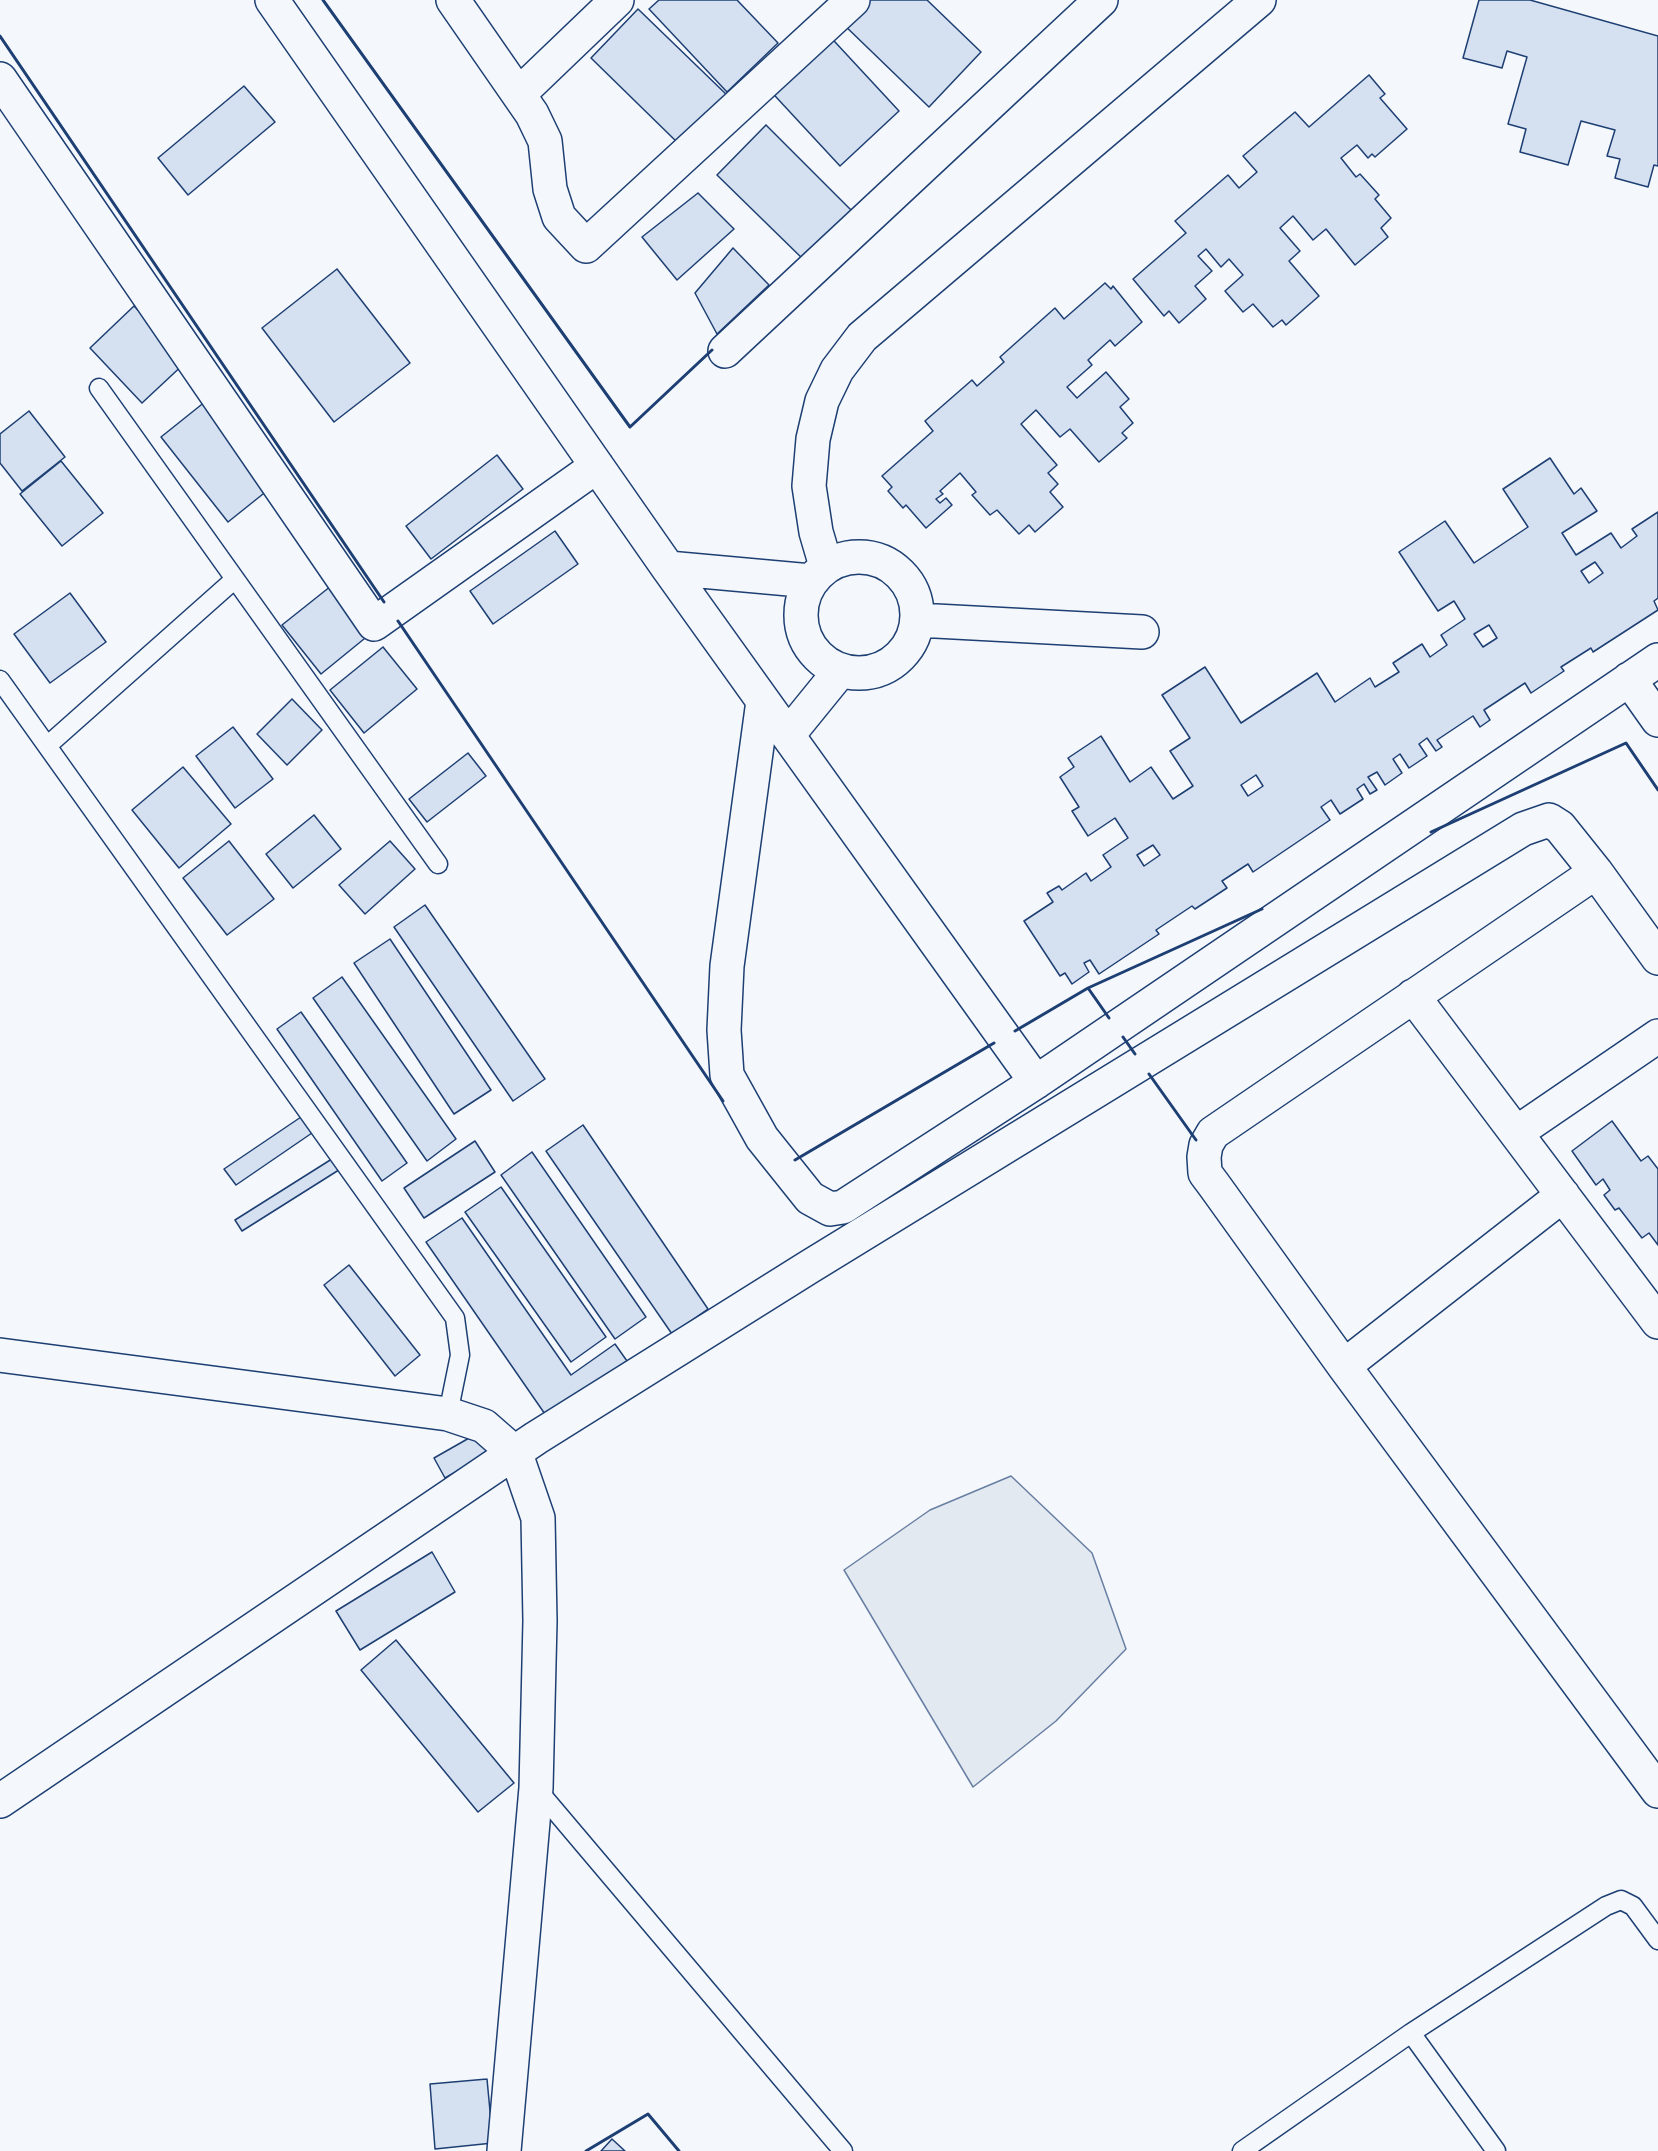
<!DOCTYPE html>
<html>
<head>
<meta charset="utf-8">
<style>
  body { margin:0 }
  canvas { display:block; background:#f4f7fb }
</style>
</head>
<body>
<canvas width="1658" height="2151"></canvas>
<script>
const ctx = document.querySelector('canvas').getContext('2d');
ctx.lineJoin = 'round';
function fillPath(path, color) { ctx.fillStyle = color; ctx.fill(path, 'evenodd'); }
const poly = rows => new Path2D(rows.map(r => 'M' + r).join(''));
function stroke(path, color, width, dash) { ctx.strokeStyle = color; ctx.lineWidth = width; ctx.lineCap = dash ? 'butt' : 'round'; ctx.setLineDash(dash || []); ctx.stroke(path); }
const green = poly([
  [1011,1476,1092,1553,1126,1649,1056,1721,973,1787,844,1570,930,1510,1011,1476]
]);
fillPath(green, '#e3e9f0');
stroke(green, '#687fa3', 1.5);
const building = poly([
  [659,0,737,0,778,43,727,92,649,9,659,0],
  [860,0,927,0,981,52,929,107,840,21,860,0],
  [1479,0,1530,0,1658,36,1658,166,1654,165,1648,187,1615,178,1620,159,1607,156,1615,130,1581,121,1568,165,1520,152,1526,129,1508,124,1527,57,1507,51,1502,68,1463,58,1479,0],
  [638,9,728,96,680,145,591,58,638,9],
  [823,29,899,111,840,166,764,84,823,29],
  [1369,75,1385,94,1380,98,1407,129,1375,157,1372,154,1368,158,1357,145,1341,158,1356,177,1360,174,1379,195,1375,199,1391,218,1381,228,1388,237,1355,265,1326,229,1313,240,1293,216,1280,228,1300,251,1289,261,1319,296,1286,325,1282,320,1273,327,1253,304,1243,312,1225,291,1243,275,1229,259,1221,267,1206,249,1198,256,1212,271,1195,286,1206,299,1179,323,1169,311,1164,316,1133,279,1186,233,1175,221,1228,175,1239,188,1257,172,1243,156,1295,112,1309,127,1369,75],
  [244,86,275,122,188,195,158,158,244,86],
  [766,125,855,214,807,263,717,175,766,125],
  [698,193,734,229,677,280,642,237,698,193],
  [733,248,769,285,717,334,695,293,733,248],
  [337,269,410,363,334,422,262,328,337,269],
  [1105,283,1111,289,1113,286,1142,322,1115,346,1110,340,1088,360,1092,365,1067,387,1077,398,1106,372,1129,399,1120,407,1133,423,1122,433,1127,438,1099,462,1070,429,1060,437,1036,410,1021,424,1057,465,1048,473,1058,484,1050,492,1063,507,1035,532,1029,525,1019,534,997,510,990,515,972,495,976,492,960,473,940,491,943,494,936,499,940,503,946,498,952,505,926,528,906,505,903,508,888,491,892,487,882,476,933,431,925,421,972,380,977,386,1004,362,1000,357,1055,308,1064,319,1105,283],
  [134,306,187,361,142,403,90,348,134,306],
  [206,401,273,486,228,522,161,437,206,401],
  [29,411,65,457,22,491,0,463,0,434,29,411],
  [497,455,523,489,431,559,406,526,497,455],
  [1550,458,1574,494,1581,488,1597,511,1562,533,1576,555,1611,533,1621,548,1637,536,1632,529,1658,512,1658,598,1654,601,1658,610,1593,652,1591,648,1561,667,1564,671,1531,693,1525,683,1484,710,1490,720,1480,727,1473,716,1437,740,1442,747,1436,751,1427,738,1419,744,1427,756,1409,768,1400,754,1393,759,1402,773,1385,785,1377,772,1368,777,1377,790,1370,794,1364,784,1357,789,1363,799,1340,814,1331,800,1321,807,1330,820,1253,872,1248,864,1222,881,1227,888,1195,909,1192,906,1156,930,1159,934,1099,974,1090,960,1084,963,1089,972,1072,984,1065,973,1060,976,1024,921,1053,902,1047,893,1059,886,1062,890,1086,873,1091,881,1111,867,1103,855,1128,838,1115,818,1088,836,1072,811,1079,807,1060,777,1074,767,1068,758,1101,736,1130,782,1151,767,1173,799,1193,786,1170,751,1190,738,1162,695,1205,667,1241,723,1317,673,1335,702,1370,678,1375,687,1399,672,1393,663,1422,644,1430,657,1447,645,1441,635,1465,619,1454,601,1438,611,1399,552,1445,521,1474,563,1528,527,1503,489,1550,458],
  [1595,562,1603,573,1589,583,1581,571,1595,562],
  [1489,625,1497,638,1483,647,1474,634,1489,625],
  [1256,775,1263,786,1248,796,1241,785,1256,775],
  [1153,845,1160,855,1144,866,1137,855,1153,845],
  [61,461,103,513,62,546,20,494,61,461],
  [555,531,578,564,493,624,470,591,555,531],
  [336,582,375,630,321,674,282,625,336,582],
  [70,593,106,642,50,683,14,634,70,593],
  [383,647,417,689,364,733,330,690,383,647],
  [292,699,322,730,287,765,257,734,292,699],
  [233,727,273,779,235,808,196,756,233,727],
  [468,753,486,776,427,822,409,799,468,753],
  [183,767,231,824,179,868,132,810,183,767],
  [314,815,341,849,293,888,266,854,314,815],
  [229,841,274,899,227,935,183,878,229,841],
  [390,841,415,869,365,914,339,885,390,841],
  [425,905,545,1079,513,1101,394,927,425,905],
  [390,939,491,1090,454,1114,354,963,390,939],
  [342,977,456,1139,427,1161,313,998,342,977],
  [301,1012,407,1163,382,1181,277,1029,301,1012],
  [301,1117,312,1133,236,1185,224,1169,301,1117],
  [1612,1121,1641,1161,1648,1156,1658,1169,1658,1245,1649,1233,1642,1238,1619,1208,1615,1210,1604,1195,1610,1190,1603,1179,1596,1185,1572,1151,1612,1121],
  [583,1125,708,1309,672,1334,546,1151,583,1125],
  [475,1141,495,1172,424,1218,404,1188,475,1141],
  [532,1152,646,1317,615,1339,501,1175,532,1152],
  [335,1157,342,1168,242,1231,235,1220,335,1157],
  [501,1187,606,1337,571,1362,465,1212,501,1187],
  [462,1218,571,1375,615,1344,627,1361,547,1417,426,1242,462,1218],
  [349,1265,420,1355,395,1376,324,1285,349,1265],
  [485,1429,496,1449,445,1478,434,1458,485,1429],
  [432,1552,455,1592,360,1650,336,1611,432,1552],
  [396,1640,514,1783,478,1812,361,1670,396,1640],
  [487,2079,493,2143,435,2149,430,2084,487,2079],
  [612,2139,625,2151,601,2151,612,2139]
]);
fillPath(building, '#d5e0f0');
stroke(building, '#1d3f73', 1.5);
const lane = poly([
  [99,388,438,864],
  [0,680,455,1318,460,1355,448,1414],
  [47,746,235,579],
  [536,1788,843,2151],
  [1411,2033,1496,2151],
  [1242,2151,1411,2033,1606,1906,1621,1900,1633,1906,1658,1940]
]);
const street = poly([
  [272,0,668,568,1036,1082],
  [453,0,532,114,545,141,550,189,559,217,586,246,853,0],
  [0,79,374,624,597,466],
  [519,94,617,0],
  [725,351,1101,0],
  '801 615a58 58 0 1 1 116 0a58 58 0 1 1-116 0Z',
  [826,566,816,532,809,486,813,439,822,401,837,370,862,337,1259,0],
  [668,568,811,581],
  [917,620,1142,632],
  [1629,679,1658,720],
  [763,701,727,966,724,1030,727,1075,762,1138,810,1198,830,1209,843,1207,1036,1082,1658,660],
  [788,735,840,671],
  [1658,958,1596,872,1213,1133,1206,1145,1204,1157,1205,1173,1214,1185,1344,1366,1658,1791],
  [1413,996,1658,1322],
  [1516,1133,1658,1036],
  [0,1355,448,1414,484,1426,516,1454,538,1518,540,1621,536,1788,504,2151],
  [1344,1366,1563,1195],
  [0,1801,536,1438,809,1267,1523,829,1549,820,1560,827,1596,872]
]);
stroke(lane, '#1d3f73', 21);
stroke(street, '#1d3f73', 36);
stroke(lane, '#f4f7fb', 18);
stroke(street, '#f4f7fb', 33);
stroke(poly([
  [323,0,630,427,712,350],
  [0,36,384,602],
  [398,621,723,1101],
  [1431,832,1626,743,1658,790],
  [1088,988,1109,1018],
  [1015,1031,1088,988,1262,909],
  [1123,1037,1135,1054],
  [1149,1074,1196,1140],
  [795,1160,994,1043],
  [586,2151,648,2114,679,2151]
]), '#1d3f73', 3);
</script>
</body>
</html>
